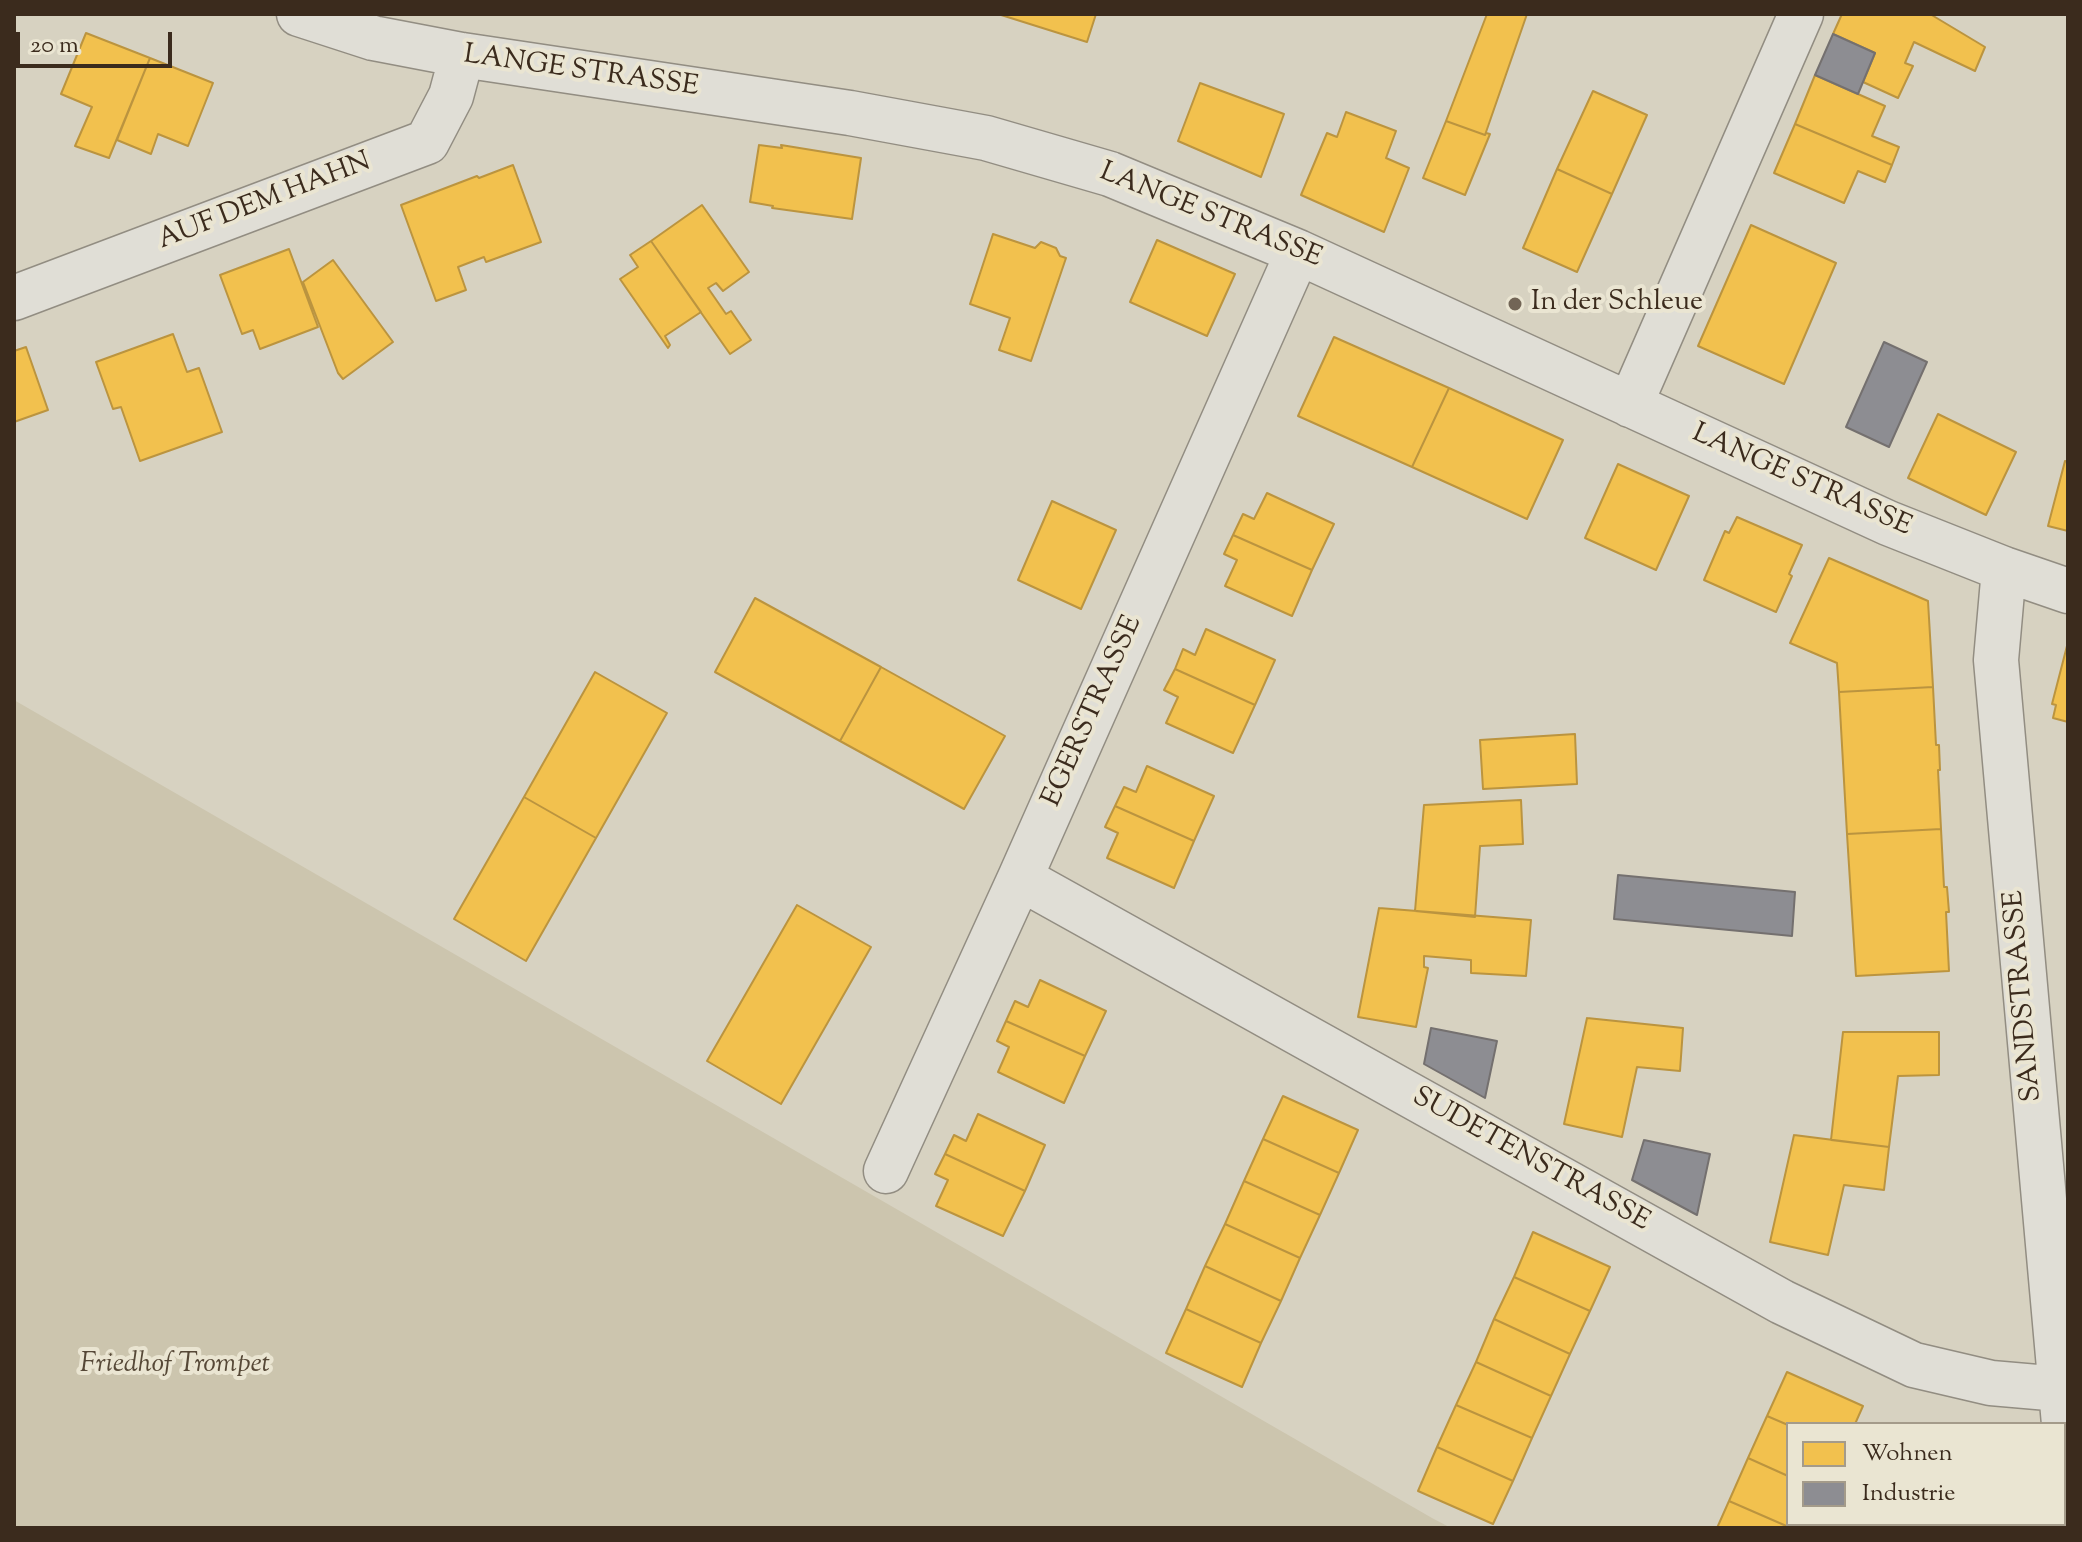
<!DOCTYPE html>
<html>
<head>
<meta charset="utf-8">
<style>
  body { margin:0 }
  #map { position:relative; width:2082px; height:1542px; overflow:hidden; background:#d7d2c1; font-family:"Sorts Mill Goudy",serif }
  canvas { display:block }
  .frame { position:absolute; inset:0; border:16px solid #3b2b1d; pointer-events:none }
  .legend { position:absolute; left:1786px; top:1422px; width:280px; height:104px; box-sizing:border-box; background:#eae5d2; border:2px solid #a49b8a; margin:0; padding:10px 14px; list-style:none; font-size:24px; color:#3b2b1d }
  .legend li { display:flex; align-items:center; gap:16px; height:40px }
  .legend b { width:40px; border:2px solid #a49b8a }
  .scale { position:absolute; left:16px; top:32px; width:156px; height:36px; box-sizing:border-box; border:4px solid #3b2b1d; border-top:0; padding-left:10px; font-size:24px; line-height:28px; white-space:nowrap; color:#3b2b1d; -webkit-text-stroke:6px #eae5d2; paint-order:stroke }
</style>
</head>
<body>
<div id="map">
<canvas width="2082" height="1542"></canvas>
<div class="frame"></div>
<ul class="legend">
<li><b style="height:22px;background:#f2c14e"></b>Wohnen</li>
<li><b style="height:22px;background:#8d8d92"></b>Industrie</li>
</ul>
<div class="scale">20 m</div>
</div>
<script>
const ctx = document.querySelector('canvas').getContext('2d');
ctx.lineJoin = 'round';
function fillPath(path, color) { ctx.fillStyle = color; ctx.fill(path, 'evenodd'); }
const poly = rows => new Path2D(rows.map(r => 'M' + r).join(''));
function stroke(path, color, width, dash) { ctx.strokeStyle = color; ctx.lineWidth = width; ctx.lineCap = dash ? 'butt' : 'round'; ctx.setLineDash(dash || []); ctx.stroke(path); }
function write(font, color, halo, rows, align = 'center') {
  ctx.font = font + ' "Sorts Mill Goudy",serif'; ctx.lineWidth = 8; ctx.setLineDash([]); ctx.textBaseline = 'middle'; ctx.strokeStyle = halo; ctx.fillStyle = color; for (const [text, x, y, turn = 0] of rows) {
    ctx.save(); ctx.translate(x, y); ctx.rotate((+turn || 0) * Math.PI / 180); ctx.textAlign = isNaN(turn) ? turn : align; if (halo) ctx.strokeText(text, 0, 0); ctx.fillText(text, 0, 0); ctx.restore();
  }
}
fillPath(poly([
  [14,700,1432,1518,1451,1528,14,1528]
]), '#ccc5ae');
const homes = poly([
  [998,14,1096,14,1087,42,998,14],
  [1487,14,1527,14,1485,135,1446,121,1487,14],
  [1842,14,1930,14,1985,47,1975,71,1914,42,1905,63,1913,66,1898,98,1863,82,1875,53,1833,34,1842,14],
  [86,33,150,58,109,158,75,146,92,107,61,94,86,33],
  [150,58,213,83,188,146,158,134,151,154,117,140,150,58],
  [1815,75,1885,106,1872,136,1899,147,1892,165,1795,124,1815,75],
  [1200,83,1284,114,1261,177,1178,141,1200,83],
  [1593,91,1647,115,1612,194,1557,169,1593,91],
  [1346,112,1396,131,1386,158,1409,168,1384,232,1301,195,1327,133,1337,137,1346,112],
  [1446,121,1485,135,1486,133,1490,134,1465,195,1423,178,1446,121],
  [1795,124,1892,165,1885,182,1858,171,1844,203,1774,173,1795,124],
  [759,145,782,148,781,145,861,158,852,219,772,208,773,206,750,202,759,145],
  [513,165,541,242,486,262,484,257,458,267,466,290,436,301,401,205,477,176,479,178,513,165],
  [1557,169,1612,194,1577,272,1523,248,1557,169],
  [702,205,749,272,723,291,716,283,708,288,726,314,731,311,751,340,730,354,651,241,702,205],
  [1751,225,1836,263,1784,384,1698,346,1751,225],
  [993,234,1035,248,1041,242,1056,248,1060,256,1066,258,1031,361,999,350,1010,318,970,304,993,234],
  [1157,240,1235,274,1207,336,1130,302,1157,240],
  [651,241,701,312,665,336,670,345,668,348,620,279,638,267,630,255,651,241],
  [289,249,318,327,260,349,253,330,242,334,220,275,289,249],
  [333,260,393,342,343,379,338,373,303,282,333,260],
  [173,334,187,372,199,368,222,432,140,461,121,407,113,409,96,362,173,334],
  [1334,337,1449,388,1412,467,1298,416,1334,337],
  [26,347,48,410,14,422,14,351,26,347],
  [1449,388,1563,440,1527,519,1412,467,1449,388],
  [1938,414,2016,452,1986,515,1908,478,1938,414],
  [2065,461,2068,462,2068,531,2048,526,2065,461],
  [1618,464,1689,496,1656,570,1585,538,1618,464],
  [1267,493,1334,524,1312,570,1233,535,1243,514,1254,519,1267,493],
  [1052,501,1116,530,1081,609,1018,580,1052,501],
  [1737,517,1802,545,1789,574,1792,576,1776,612,1704,580,1725,531,1729,533,1737,517],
  [1233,535,1312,570,1292,616,1225,586,1237,560,1224,554,1233,535],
  [1829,558,1928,601,1933,687,1839,692,1837,663,1790,643,1829,558],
  [755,598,881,667,840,741,715,672,755,598],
  [1206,629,1275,660,1255,705,1175,669,1183,649,1195,655,1206,629],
  [2068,642,2068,722,2053,718,2056,705,2052,704,2068,642],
  [881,667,1005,736,964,809,840,741,881,667],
  [1175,669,1255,705,1233,753,1166,723,1178,697,1164,690,1175,669],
  [595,672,667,713,596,838,524,797,595,672],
  [1933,687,1936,745,1939,745,1940,770,1938,770,1941,829,1847,834,1839,692,1933,687],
  [1575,734,1577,784,1483,789,1480,740,1575,734],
  [1147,766,1214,796,1194,841,1115,806,1124,787,1136,792,1147,766],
  [524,797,596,838,526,961,454,919,524,797],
  [1521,800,1523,844,1480,846,1475,917,1415,911,1424,805,1521,800],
  [1115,806,1194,841,1174,888,1107,858,1118,833,1105,827,1115,806],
  [1941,829,1944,887,1947,887,1949,912,1946,912,1949,971,1856,976,1847,834,1941,829],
  [797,905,871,947,781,1104,707,1061,797,905],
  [1379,908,1531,920,1526,976,1471,973,1471,960,1424,956,1424,967,1428,968,1416,1027,1358,1017,1379,908],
  [1040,980,1106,1011,1085,1056,1006,1021,1015,1001,1028,1007,1040,980],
  [1587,1018,1683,1028,1680,1071,1637,1067,1622,1137,1564,1124,1587,1018],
  [1006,1021,1085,1056,1064,1103,998,1072,1009,1047,997,1041,1006,1021],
  [1843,1032,1939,1032,1939,1075,1898,1076,1889,1147,1831,1140,1843,1032],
  [1283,1096,1358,1130,1339,1173,1263,1139,1283,1096],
  [978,1114,1045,1145,1025,1191,945,1154,954,1135,966,1141,978,1114],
  [1794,1135,1889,1147,1884,1190,1844,1185,1828,1255,1770,1242,1794,1135],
  [1263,1139,1339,1173,1320,1215,1244,1181,1263,1139],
  [945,1154,1025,1191,1003,1236,936,1206,948,1180,935,1174,945,1154],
  [1244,1181,1320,1215,1300,1258,1225,1224,1244,1181],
  [1225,1224,1300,1258,1281,1301,1205,1266,1225,1224],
  [1533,1232,1610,1267,1590,1311,1514,1277,1533,1232],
  [1205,1266,1281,1301,1261,1343,1186,1309,1205,1266],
  [1514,1277,1590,1311,1570,1354,1494,1319,1514,1277],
  [1186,1309,1261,1343,1242,1387,1166,1353,1186,1309],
  [1494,1319,1570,1354,1551,1396,1476,1362,1494,1319],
  [1476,1362,1551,1396,1532,1438,1456,1405,1476,1362],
  [1787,1372,1863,1406,1855,1424,1788,1425,1767,1416,1787,1372],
  [1456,1405,1532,1438,1513,1481,1437,1447,1456,1405],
  [1767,1416,1788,1425,1788,1476,1748,1458,1767,1416],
  [1437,1447,1513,1481,1493,1524,1418,1491,1437,1447],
  [1748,1458,1788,1476,1788,1524,1809,1524,1807,1528,1791,1528,1729,1501,1748,1458],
  [1729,1501,1791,1528,1717,1528,1729,1501]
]);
fillPath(homes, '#f2c14e');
stroke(homes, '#bb943f', 2);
const industry = poly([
  [1833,34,1875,53,1858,94,1815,75,1833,34],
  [1884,342,1927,362,1889,447,1846,427,1884,342],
  [1618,875,1795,892,1792,936,1614,919,1618,875],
  [1431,1028,1497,1041,1485,1098,1424,1064,1431,1028],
  [1644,1140,1710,1154,1697,1215,1632,1180,1644,1140]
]);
fillPath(industry, '#8d8d92');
stroke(industry, '#74706f', 2);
const minor = poly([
  [299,14,373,38,462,55,850,113,986,138,1110,174,1298,252,1888,523,2004,569,2068,591],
  [14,298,427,142,451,96,462,55],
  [1630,405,1801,14],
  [2004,569,1996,660,2064,1424],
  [1020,878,1782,1302,1914,1365,1991,1383,2060,1389],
  [886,1171,1020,878,1298,252],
  [2064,1427,2068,1465]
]);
stroke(minor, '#928d82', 47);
stroke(minor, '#e0ded6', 44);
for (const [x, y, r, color] of [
  [1515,304,8,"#726556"]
]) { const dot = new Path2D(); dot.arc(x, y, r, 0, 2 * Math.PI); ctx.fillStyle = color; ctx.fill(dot); stroke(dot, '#eae5d2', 3); }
write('28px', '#3b2b1d', '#eae5d2', [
  ["LANGE STRASSE",581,73,8],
  ["AUF DEM HAHN",265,203,-21],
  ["LANGE STRASSE",1210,217,22],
  ["LANGE STRASSE",1801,482,24],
  ["EGERSTRASSE",1094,712,-66],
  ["SANDSTRASSE",2025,996,-95],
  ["SUDETENSTRASSE",1530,1161,29]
]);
write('28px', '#3b2b1d', '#eae5d2', [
  ["In der Schleue",1531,304]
], 'left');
write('italic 28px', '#564837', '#eae5d2', [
  ["Friedhof Trompet",175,1366]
]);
</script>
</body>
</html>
